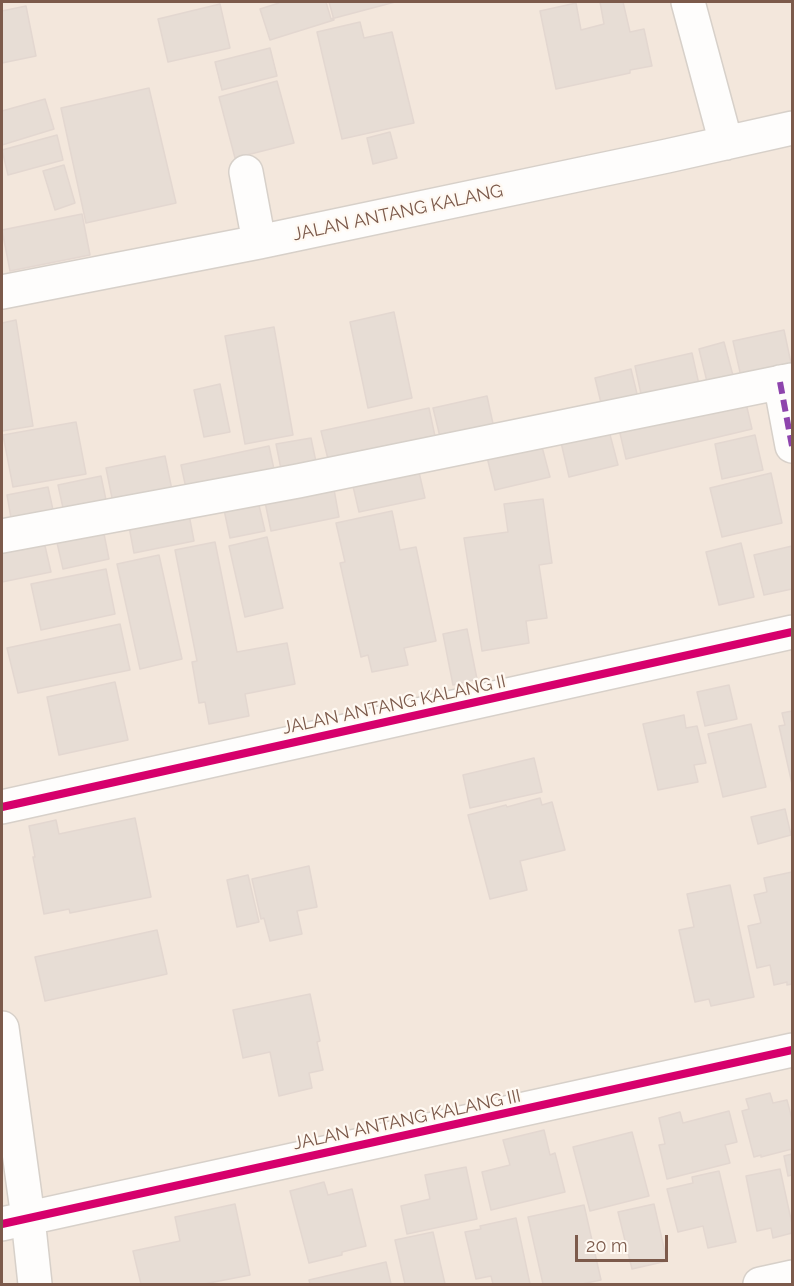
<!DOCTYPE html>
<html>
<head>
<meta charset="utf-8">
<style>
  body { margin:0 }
  #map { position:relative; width:794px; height:1286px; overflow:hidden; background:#faf4ee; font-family:Raleway,sans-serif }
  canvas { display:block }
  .frame { position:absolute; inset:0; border:3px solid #7c5a4b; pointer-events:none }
  .scale { position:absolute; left:575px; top:1235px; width:93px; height:27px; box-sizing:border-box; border:3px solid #7c5a4b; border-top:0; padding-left:8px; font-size:18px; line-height:21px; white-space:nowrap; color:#7c5a4b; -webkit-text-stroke:4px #fff9f2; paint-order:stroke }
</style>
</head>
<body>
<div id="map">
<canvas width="794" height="1286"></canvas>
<div class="frame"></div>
<div class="scale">20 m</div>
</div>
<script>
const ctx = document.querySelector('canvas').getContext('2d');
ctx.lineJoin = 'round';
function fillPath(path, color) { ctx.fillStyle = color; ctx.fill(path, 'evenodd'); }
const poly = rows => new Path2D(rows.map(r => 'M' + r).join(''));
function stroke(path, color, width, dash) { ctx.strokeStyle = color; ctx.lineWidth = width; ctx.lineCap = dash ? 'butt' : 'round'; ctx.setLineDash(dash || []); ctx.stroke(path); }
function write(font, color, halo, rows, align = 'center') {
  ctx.font = font + ' Raleway,sans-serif'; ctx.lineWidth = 4.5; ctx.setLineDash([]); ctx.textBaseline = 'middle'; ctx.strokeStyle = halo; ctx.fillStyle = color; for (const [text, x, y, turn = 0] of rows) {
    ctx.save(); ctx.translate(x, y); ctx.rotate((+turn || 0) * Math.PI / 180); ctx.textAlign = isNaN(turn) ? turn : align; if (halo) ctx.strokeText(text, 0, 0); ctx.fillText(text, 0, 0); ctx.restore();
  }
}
fillPath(poly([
  [2,2,792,2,792,1284,2,1284]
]), '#f3e7dc');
const building = poly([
  [278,2,329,2,334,20,270,40,260,9,279,3,278,2],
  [326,2,395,2,331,19,326,2],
  [600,2,623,2,630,32,644,29,652,66,630,70,630,73,556,89,540,11,576,3,581,30,604,24,600,2],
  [220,4,230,48,168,62,158,19,220,4],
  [26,6,36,56,2,63,2,11,26,6],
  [360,22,364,38,392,32,414,123,342,139,317,32,360,22],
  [270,48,277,76,222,90,215,62,270,48],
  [277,81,294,143,235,158,219,97,277,81],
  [149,88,176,203,86,223,61,108,149,88],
  [45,99,54,129,2,145,2,111,45,99],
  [390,132,397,158,373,164,367,138,390,132],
  [57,135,63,160,8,175,2,150,57,135],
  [64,165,75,203,55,210,43,171,64,165],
  [82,214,90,255,10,271,2,230,82,214],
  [394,312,412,398,368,408,350,322,394,312],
  [16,320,33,426,2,431,2,323,16,320],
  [274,327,293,435,245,444,225,336,274,327],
  [784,330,792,368,742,381,733,341,784,330],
  [724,342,735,383,709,390,699,349,724,342],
  [692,353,700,389,643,403,635,366,692,353],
  [631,369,638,398,602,407,595,378,631,369],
  [220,384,230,432,204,437,194,390,220,384],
  [487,396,495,433,442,445,433,408,487,396],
  [745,399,752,429,626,459,619,429,745,399],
  [429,408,436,441,329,463,321,431,429,408],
  [76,422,86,474,13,487,3,435,76,422],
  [608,427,618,465,569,477,560,438,608,427],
  [755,435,763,470,722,479,715,444,755,435],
  [311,438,316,462,281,469,276,444,311,438],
  [541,443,550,477,495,490,487,457,541,443],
  [269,446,275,474,187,493,181,465,269,446],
  [165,456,173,495,114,508,106,468,165,456],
  [418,468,425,498,359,512,352,482,418,468],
  [771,473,782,523,722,537,710,488,771,473],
  [101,476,106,500,63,508,58,485,101,476],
  [333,484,339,517,271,531,264,497,333,484],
  [48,487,53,510,11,518,7,495,48,487],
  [257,497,265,531,230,538,223,505,257,497],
  [543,499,552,563,539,565,547,618,526,621,529,643,482,651,464,538,508,532,504,504,543,499],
  [187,504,194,541,134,553,127,516,187,504],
  [392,511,400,550,416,547,436,641,404,648,408,665,372,672,368,655,361,657,340,563,345,562,336,523,392,511],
  [102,524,109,559,63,569,55,534,102,524],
  [42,533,51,572,2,582,2,541,42,533],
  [267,537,283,608,245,617,229,546,267,537],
  [215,542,237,652,287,643,295,684,245,694,249,716,209,724,205,702,199,703,192,662,197,661,175,550,215,542],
  [741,543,754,597,719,605,706,552,741,543],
  [792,546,792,589,764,595,754,555,792,546],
  [159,555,182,659,140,669,117,564,159,555],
  [106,569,115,614,41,630,31,584,106,569],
  [120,624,130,670,18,693,7,648,120,624],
  [467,629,477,679,453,685,443,634,467,629],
  [115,682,128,740,59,755,47,697,115,682],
  [729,685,737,719,705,726,697,692,729,685],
  [792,711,792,784,779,726,785,725,782,713,792,711],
  [684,715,686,728,697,726,706,763,694,765,698,782,658,790,643,724,684,715],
  [751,724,766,787,723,797,708,734,751,724],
  [534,758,542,792,470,808,463,775,534,758],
  [540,798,542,805,552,802,565,850,520,861,527,890,490,899,468,815,506,805,507,807,540,798],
  [785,809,791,835,758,844,751,817,785,809],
  [135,818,151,897,70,913,69,909,44,914,33,857,35,857,29,826,56,820,59,834,135,818],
  [309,866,317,907,297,911,302,934,270,941,264,918,261,919,252,879,309,866],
  [792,872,792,984,787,985,787,982,774,985,770,965,757,968,748,926,761,923,754,895,767,892,764,878,792,872],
  [248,875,259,922,237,927,227,880,248,875],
  [730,885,754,997,711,1006,709,999,695,1002,679,930,694,927,687,894,730,885],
  [157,930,167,974,45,1001,35,957,157,930],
  [310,994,320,1041,317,1042,323,1070,309,1073,312,1088,279,1096,270,1052,243,1058,233,1010,310,994],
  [770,1093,773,1103,787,1100,792,1119,792,1149,761,1157,761,1155,754,1157,742,1111,749,1109,746,1099,770,1093],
  [729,1111,737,1142,725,1145,730,1163,667,1179,659,1145,665,1144,659,1118,680,1112,683,1123,729,1111],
  [544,1130,550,1155,555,1153,565,1192,491,1210,482,1172,510,1165,503,1140,544,1130],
  [632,1132,649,1196,590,1211,573,1147,632,1132],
  [792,1154,792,1175,788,1176,784,1156,792,1154],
  [466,1167,477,1219,407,1234,401,1206,430,1199,425,1175,466,1167],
  [780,1169,792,1224,792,1233,773,1238,771,1228,757,1231,746,1176,780,1169],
  [719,1171,736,1242,708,1248,703,1226,678,1232,667,1189,693,1183,692,1177,719,1171],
  [324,1182,328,1195,352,1189,366,1246,342,1252,342,1255,309,1263,290,1191,324,1182],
  [235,1204,250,1275,204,1284,141,1284,133,1251,180,1241,175,1217,235,1204],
  [654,1204,667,1261,632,1269,618,1212,654,1204],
  [584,1205,601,1280,582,1284,543,1284,528,1217,584,1205],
  [516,1218,530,1284,493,1284,491,1276,476,1279,465,1232,481,1229,480,1226,516,1218],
  [433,1232,445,1284,405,1284,395,1240,433,1232],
  [386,1262,391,1284,310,1284,309,1280,386,1262]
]);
fillPath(building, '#e7ddd5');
stroke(building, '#e3d7d0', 1.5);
const minor = poly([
  [688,2,726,143],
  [246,172,259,242],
  [2,292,259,242,667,156,792,128],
  [780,382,792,446],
  [2,536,298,481,792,380],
  [2,807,792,632],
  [2,1028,28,1218,35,1284],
  [2,1224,792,1050],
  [760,1284,792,1277]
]);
stroke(minor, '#d7d0c9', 36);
stroke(minor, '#fefdfc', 33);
stroke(poly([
  [780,382,792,446]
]), '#8e44ad', 6, [12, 6]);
stroke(poly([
  [2,807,792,632],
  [2,1224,792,1050]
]), '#d6006c', 8);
write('18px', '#7c5a4b', '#fff9f2', [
  ["JALAN ANTANG KALANG",398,213,-12],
  ["JALAN ANTANG KALANG II",394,705,-12],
  ["JALAN ANTANG KALANG III",407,1120,-12]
]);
</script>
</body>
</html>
